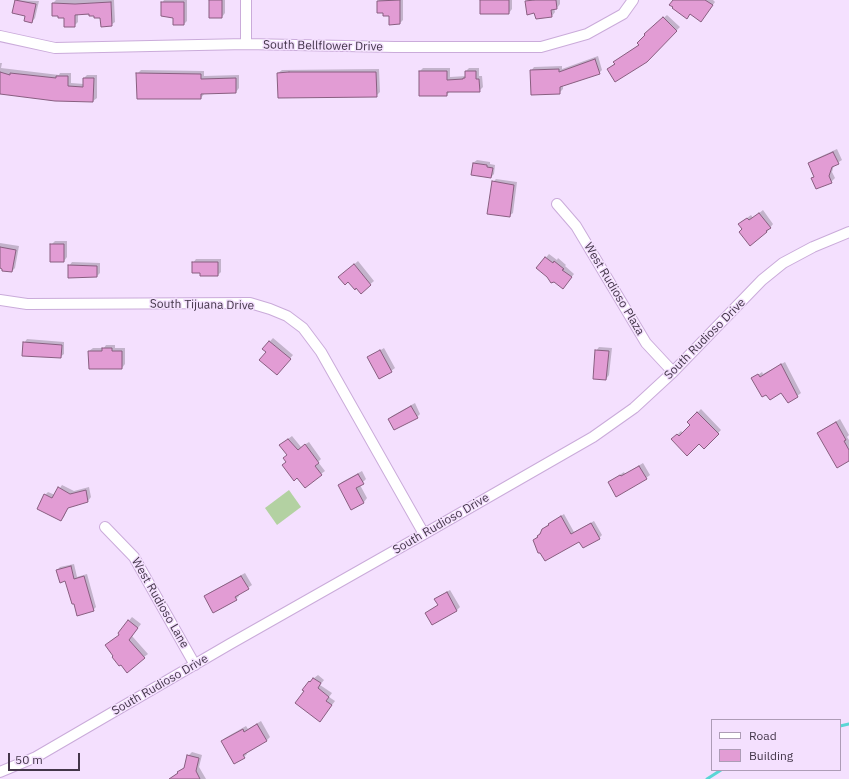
<!DOCTYPE html>
<html>
<head>
<meta charset="utf-8">
<style>
  body { margin:0 }
  #map { position:relative; width:849px; height:779px; overflow:hidden; background:#f4e0fe; font-family:"IBM Plex Sans",sans-serif }
  canvas { display:block }
  .legend { position:absolute; left:711px; top:719px; width:130px; height:52px; box-sizing:border-box; background:#f4e0fe; border:1px solid #ad9cb6; margin:0; padding:5px 7px; list-style:none; font-size:12px; color:#433649 }
  .legend li { display:flex; align-items:center; gap:8px; height:20px }
  .legend b { width:20px; border:1px solid #ad9cb6 }
  .scale { position:absolute; left:8px; top:753px; width:72px; height:18px; box-sizing:border-box; border:2px solid #433649; border-top:0; padding-left:5px; font-size:12px; line-height:14px; white-space:nowrap; color:#433649; -webkit-text-stroke:3px #f4e0fe; paint-order:stroke }
</style>
</head>
<body>
<div id="map">
<canvas width="849" height="779"></canvas>
<ul class="legend">
<li><b style="height:5px;background:#fff"></b>Road</li>
<li><b style="height:11px;background:#e29cd4"></b>Building</li>
</ul>
<div class="scale">50 m</div>
</div>
<script>
const ctx = document.querySelector('canvas').getContext('2d');
ctx.lineJoin = 'round';
function fillPath(path, color) { ctx.fillStyle = color; ctx.fill(path, 'evenodd'); }
const poly = rows => new Path2D(rows.map(r => 'M' + r).join(''));
function stroke(path, color, width, dash) { ctx.strokeStyle = color; ctx.lineWidth = width; ctx.lineCap = dash ? 'butt' : 'round'; ctx.setLineDash(dash || []); ctx.stroke(path); }
function write(font, color, halo, rows, align = 'center') {
  ctx.font = font + ' "IBM Plex Sans",sans-serif'; ctx.lineWidth = 3; ctx.setLineDash([]); ctx.textBaseline = 'middle'; ctx.strokeStyle = halo; ctx.fillStyle = color; for (const [text, x, y, turn = 0] of rows) {
    ctx.save(); ctx.translate(x, y); ctx.rotate((+turn || 0) * Math.PI / 180); ctx.textAlign = isNaN(turn) ? turn : align; if (halo) ctx.strokeText(text, 0, 0); ctx.fillText(text, 0, 0); ctx.restore();
  }
}
fillPath(poly([
  [289,490,301,507,277,525,265,508]
]), '#b3d1a2');
fillPath(poly([
  [16,0,39,1,35,18,32,22,26,15,13,12],
  [56,0,114,0,115,22,111,25,101,17,95,15,78,14,78,22,74,26,53,3],
  [164,0,187,0,187,21,184,24,162,3],
  [210,0,225,0,225,13,222,17,210,17],
  [379,0,403,0,403,20,400,23,390,14,384,12,378,1],
  [481,0,512,0,512,9,509,13],
  [528,0,560,0,560,4,557,8,554,8,555,12,552,16,535,12,526,2],
  [674,0,713,0,715,2,704,17,691,13,687,18],
  [667,15,680,27,646,61,608,69,615,63,614,62,618,59,640,44,654,25,657,22,658,23],
  [598,56,602,70,599,73,563,85,563,89,559,93,531,71,534,67,562,66,562,69],
  [0,63,2,63,1,68,59,75,60,73,71,73,71,83,84,84,84,78,87,75,97,75,97,98,93,101,55,100,0,89],
  [423,68,450,68,450,77,466,76,466,71,469,68,479,68,479,76,482,76,483,87,479,91,450,91,447,95,420,71],
  [379,69,380,92,376,96,278,73,282,70],
  [141,70,204,71,204,76,239,75,239,88,236,92,204,93,204,94,201,98,137,74],
  [837,149,842,160,834,165,832,172,835,178,831,182,812,178,815,176,809,163,813,160],
  [477,160,490,162,490,164,495,165,494,174,491,177,473,163],
  [496,179,517,182,513,213,509,216,493,182],
  [763,210,773,224,767,232,743,221,751,215,753,218],
  [55,241,67,241,67,257,64,261,51,245],
  [0,243,19,246,15,268,12,271,0,267],
  [549,254,557,260,558,258,566,265,565,266,574,274,566,284,548,276,537,268],
  [196,259,221,259,221,272,217,276,201,272,193,263],
  [358,261,374,281,361,292,343,274],
  [72,262,100,263,100,273,97,276,69,266],
  [273,338,293,355,280,370,263,349],
  [27,339,64,342,64,354,60,357,24,343],
  [106,345,115,345,115,348,125,348,125,364,122,368,89,351,93,348,104,348],
  [599,347,612,348,609,375,606,379,596,351],
  [384,348,395,368,391,371,368,358],
  [785,362,801,393,797,396,753,379,762,372,763,374],
  [415,403,420,414,417,417,389,419,392,416],
  [701,409,721,430,704,448,699,443,673,439,681,431,683,433,691,425,688,422],
  [840,419,849,435,847,437,849,440,849,460,818,433,822,430],
  [292,436,301,447,309,442,321,459,318,462,325,471,321,474,287,462,288,455,284,442],
  [643,463,650,475,646,478,609,482,624,472,625,474],
  [362,471,366,479,360,485,367,498,364,502,351,508,339,485,342,482],
  [62,485,74,491,89,487,91,497,88,501,69,506,64,517,61,520,45,495,48,492,55,495],
  [564,514,574,532,594,521,602,535,599,538,580,541,534,540,546,526],
  [74,564,77,577,87,574,96,607,93,610,57,570,60,567],
  [245,573,252,585,239,594,239,596,236,599,205,597,209,593],
  [450,590,460,607,457,610,432,624,426,613,439,604,436,599,439,596],
  [132,617,141,624,132,636,148,654,144,657,114,655,110,642,120,635,119,633],
  [318,675,324,680,320,685,332,693,329,697,335,701,323,717,305,691,309,682],
  [261,721,270,737,267,740,246,752,247,754,244,757,222,741,225,738,246,726,248,729],
  [192,752,202,755,199,767,206,779,170,779,186,766,188,756]
]), '#0003');
stroke(poly([
  [840,726,849,724],
  [707,779,721,770]
]), '#5ad6d5', 3);
const building = poly([
  [15,0,36,4,32,23,24,21,25,16,12,13,15,0],
  [209,0,222,0,222,18,209,18,209,0],
  [400,0,400,24,389,25,389,16,383,16,383,13,377,13,377,1,400,0],
  [480,0,509,0,509,14,480,14,480,0],
  [534,0,556,0,557,9,551,10,552,17,536,19,534,13,527,15,525,1,534,0],
  [673,0,705,0,713,5,701,22,690,14,687,19,672,8,673,7,669,5,673,0],
  [111,2,112,26,101,27,100,18,94,18,94,16,89,16,89,14,75,15,75,27,64,27,64,18,58,18,58,16,52,16,52,3,75,4,111,2],
  [161,2,184,2,184,25,173,25,173,18,161,16,161,2],
  [663,17,677,31,647,62,615,82,607,69,615,64,613,62,639,45,637,43,645,35,644,34,663,17],
  [595,59,600,74,560,87,560,94,531,95,530,70,559,69,559,72,595,59],
  [419,71,447,71,447,80,463,79,463,78,465,78,465,71,476,71,476,79,479,79,480,92,447,92,447,96,419,96,419,71],
  [0,72,10,75,10,73,56,78,56,76,68,76,68,86,83,87,83,78,94,78,93,102,55,101,0,94,0,72],
  [289,72,376,72,377,97,278,98,277,73,289,72],
  [136,73,201,74,201,79,236,78,236,93,201,94,201,99,137,99,136,73],
  [833,152,839,164,832,167,829,176,832,183,816,189,811,178,814,177,808,163,833,152],
  [473,163,487,165,487,167,493,168,491,178,471,175,473,163],
  [492,181,514,185,510,217,487,214,492,181],
  [759,213,771,228,766,231,767,232,750,246,739,232,742,229,738,224,747,218,749,220,759,213],
  [50,244,64,244,64,262,50,262,50,244],
  [0,247,16,250,12,272,2,271,2,269,0,268,0,247],
  [545,257,553,263,554,261,564,269,562,270,572,277,563,289,554,282,551,283,547,277,536,268,545,257],
  [192,262,218,262,218,276,200,276,200,273,192,273,192,262],
  [354,264,371,285,361,294,356,288,355,290,348,282,345,285,338,277,354,264],
  [68,265,97,266,97,277,68,278,68,265],
  [269,341,291,359,277,375,259,360,266,352,262,349,269,341],
  [23,342,62,345,61,358,22,356,23,342],
  [102,348,112,348,112,351,122,351,122,369,89,369,88,351,102,351,102,348],
  [380,350,392,372,379,379,367,357,380,350],
  [595,350,609,351,606,380,593,379,595,350],
  [781,364,798,397,788,403,781,393,770,400,766,395,762,397,751,378,758,374,760,377,781,364],
  [411,406,418,418,394,430,388,419,411,406],
  [697,412,719,434,704,449,699,444,687,456,671,439,677,434,679,436,690,425,687,422,697,412],
  [836,422,846,440,844,441,849,450,849,461,837,468,817,433,836,422],
  [288,439,298,450,305,444,319,463,315,466,322,475,305,488,297,478,294,481,282,465,286,462,283,458,287,455,279,445,288,439],
  [639,466,647,479,616,497,608,482,620,475,621,476,639,466],
  [358,474,364,484,356,488,364,503,351,510,338,485,358,474],
  [58,487,70,494,86,490,88,502,68,508,61,521,37,509,44,494,52,498,58,487],
  [561,516,571,534,591,523,600,539,583,548,579,542,545,561,540,553,538,553,533,540,538,537,537,536,540,534,542,529,549,525,548,524,561,516],
  [71,566,74,579,84,576,94,611,77,616,74,604,72,604,65,581,60,583,56,570,71,566],
  [241,576,249,589,235,597,237,600,213,613,204,596,241,576],
  [447,592,457,611,432,625,425,613,438,605,434,599,447,592],
  [128,620,138,628,129,640,145,658,127,673,121,665,119,666,112,657,113,656,105,645,119,635,118,633,128,620],
  [313,678,321,683,318,688,329,697,326,701,332,705,320,722,295,703,304,691,302,690,309,681,310,682,313,678],
  [257,724,267,741,243,755,245,758,234,764,221,741,243,729,244,732,257,724],
  [187,755,199,758,196,771,200,779,169,779,178,773,177,772,184,768,187,755]
]);
fillPath(building, '#e29cd4');
stroke(building, '#885e80', 1);
const minor = poly([
  [0,36,55,48,246,44,395,47,541,47,587,34,623,14,633,0],
  [246,44,246,0],
  [557,204,576,226,646,343,673,372],
  [0,300,27,304,250,303,270,309,287,316,303,328,321,352,424,534],
  [105,527,134,557,195,665],
  [0,772,36,757,230,644,424,534,593,437,634,408,673,372,762,280,783,263,813,247,849,232]
]);
stroke(minor, '#caabda', 12);
stroke(minor, '#fff', 10);
write('12px', '#433649', '#f4e0fe', [
  ["South Bellflower Drive",323,46,1],
  ["West Rudioso Plaza",614,289,59],
  ["South Tijuana Drive",202,305,1],
  ["South Rudioso Drive",705,339,-45],
  ["South Rudioso Drive",441,524,-30],
  ["West Rudioso Lane",160,603,60],
  ["South Rudioso Drive",160,685,-30]
]);
</script>
</body>
</html>
